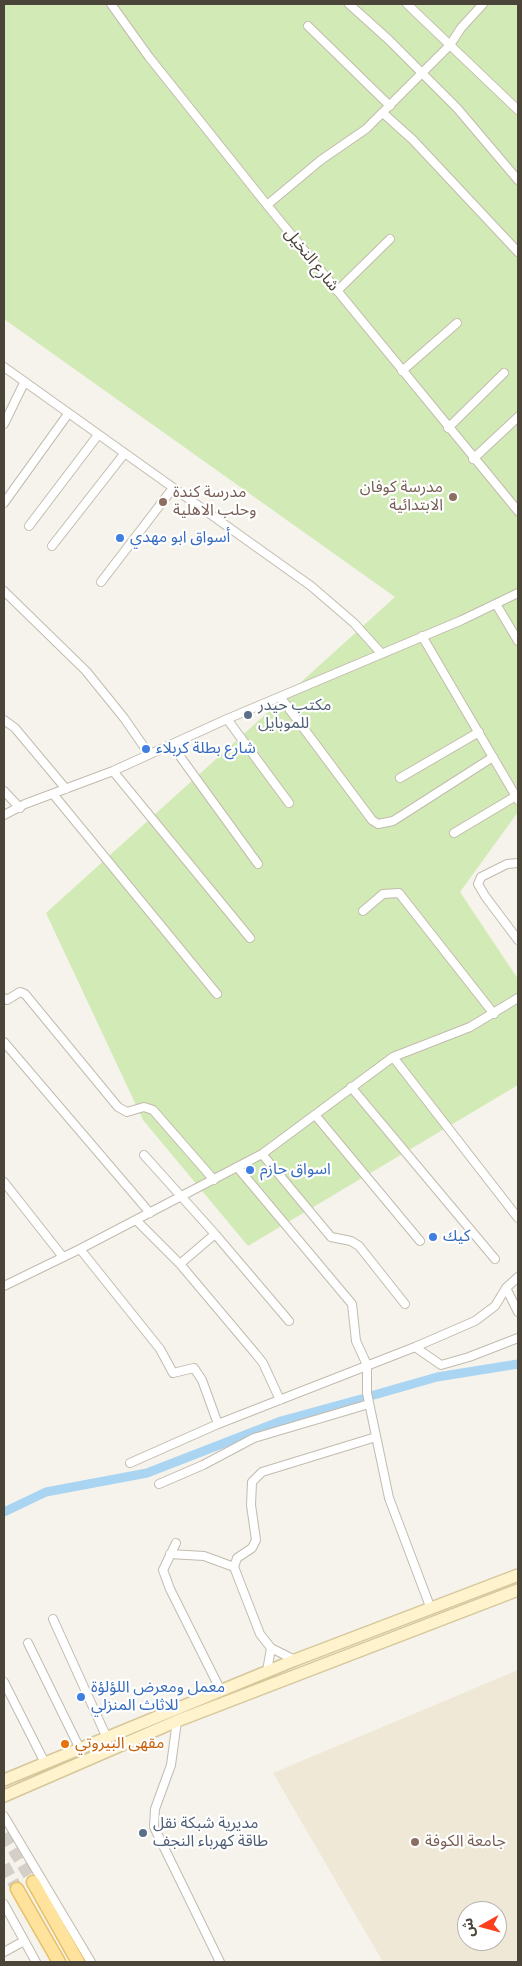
<!DOCTYPE html>
<html>
<head>
<meta charset="utf-8">
<style>
  body { margin:0 }
  #map { position:relative; width:522px; height:1966px; overflow:hidden; background:#f6f3ec; font-family:"Roboto Condensed","Noto Sans Arabic",sans-serif }
  canvas { display:block }
  .frame { position:absolute; inset:0; border:5px solid #4b4439; pointer-events:none }
  .north { position:absolute; left:457px; top:1901px; width:50px; height:50px; box-sizing:border-box; background:#fff; border:1px solid #b7b4b0; border-radius:50%; rotate:263deg; font-size:14px; font-weight:700; line-height:20px; text-align:center; color:#4b4439 }
  .north::after { content:''; display:block; margin:auto; width:18px; height:22px; background:#fc3f1d; clip-path:polygon(50% 0,100% 100%,50% 72%,0 100%) }
</style>
</head>
<body>
<div id="map">
<canvas width="522" height="1966"></canvas>
<div class="frame"></div>
<div class="north">ش</div>
</div>
<script>
const ctx = document.querySelector('canvas').getContext('2d');
ctx.lineJoin = 'round';
function fillPath(path, color) { ctx.fillStyle = color; ctx.fill(path, 'evenodd'); }
const poly = rows => new Path2D(rows.map(r => 'M' + r).join(''));
function stroke(path, color, width, dash) { ctx.strokeStyle = color; ctx.lineWidth = width; ctx.lineCap = dash ? 'butt' : 'round'; ctx.setLineDash(dash || []); ctx.stroke(path); }
function write(font, color, halo, rows, align = 'center') {
  ctx.font = font + ' "Roboto Condensed","Noto Sans Arabic",sans-serif'; ctx.lineWidth = 4.5; ctx.setLineDash([]); ctx.textBaseline = 'middle'; ctx.strokeStyle = halo; ctx.fillStyle = color; for (const [text, x, y, turn = 0] of rows) {
    ctx.save(); ctx.translate(x, y); ctx.rotate((+turn || 0) * Math.PI / 180); ctx.textAlign = isNaN(turn) ? turn : align; if (halo) ctx.strokeText(text, 0, 0); ctx.fillText(text, 0, 0); ctx.restore();
  }
}
fillPath(poly([
  [518,1670,518,1962,383,1962,273,1773],
  [467,1911,497,1911,497,1941,467,1941]
]), '#efe8d6');
fillPath(poly([
  [4,4,518,4,518,812,460,892,518,979,518,1085,248,1246,143,1120,46,913,395,597,4,319]
]), '#d2eab5');
stroke(poly([
  [374,1395,437,1377,518,1364],
  [4,1512,46,1492,147,1473,281,1421,361,1399]
]), '#a9d4f2', 9);
stroke(poly([
  [4,1834,33,1882],
  [4,1865,17,1889]
]), '#d4d0c8', 12, [12, 6]);
const minor = poly([
  [111,4,149,57,267,205,518,511],
  [349,4,389,40,457,108,518,180],
  [407,4,518,110],
  [308,26,390,106],
  [383,113,413,140,518,252],
  [267,205,321,160,366,129,450,45,461,28,483,4],
  [337,291,390,239],
  [4,367,311,586,354,623,381,653],
  [402,371,457,323],
  [4,424,24,383],
  [448,428,504,373],
  [473,459,518,417],
  [4,503,68,414],
  [29,526,98,435],
  [52,546,124,454],
  [101,582,173,488],
  [4,591,86,671,124,718,149,754],
  [496,604,518,641],
  [422,636,518,800],
  [281,698,372,820,378,824,393,821,493,757],
  [227,719,289,803],
  [4,720,15,728,66,789],
  [171,744,258,864],
  [113,771,250,938],
  [400,778,479,732],
  [4,791,20,808],
  [53,794,217,994],
  [4,815,25,804,113,771,227,719,462,620,518,593],
  [454,833,516,796],
  [518,863,507,864,481,877,478,884,485,896,518,940],
  [363,911,383,894,399,893,494,1014],
  [4,998,7,1000,20,992,25,994,118,1107,127,1112,144,1107,153,1110,214,1180],
  [4,1042,150,1213],
  [393,1057,518,1218],
  [351,1087,495,1259],
  [316,1116,420,1241],
  [262,1154,331,1237,351,1241,359,1246,405,1304],
  [144,1155,215,1234,289,1321],
  [238,1168,352,1304,356,1341,367,1365,367,1393,389,1498,431,1609],
  [4,1182,63,1257],
  [136,1220,180,1264,255,1353,263,1363,280,1400],
  [80,1249,160,1349,173,1373,194,1368,202,1380,218,1424],
  [180,1264,215,1234],
  [4,1286,80,1249,262,1154,393,1057,470,1027,518,998],
  [506,1288,518,1312],
  [415,1347,441,1365,469,1357,518,1338],
  [130,1463,218,1424,415,1347,475,1321,495,1306,506,1288,518,1277],
  [159,1484,203,1465,254,1438,369,1404],
  [176,1543,163,1570,170,1589,221,1691],
  [170,1554,204,1556,234,1567],
  [53,1619,107,1738],
  [28,1643,80,1749],
  [295,1660,271,1648,260,1634,234,1567,237,1558,252,1548,256,1540,251,1505,252,1482,262,1472,376,1437],
  [267,1671,271,1648],
  [4,1682,45,1763],
  [177,1721,171,1765,155,1809,154,1827,220,1962],
  [4,1816,91,1962],
  [4,1904,36,1962],
  [4,1952,24,1941]
]);
const secondary = poly([
  [4,1780,295,1660,518,1575],
  [4,1796,177,1721,518,1590]
]);
const primary = poly([
  [33,1882,78,1962],
  [17,1889,59,1962]
]);
stroke(minor, '#c2bbae', 10);
stroke(secondary, '#d6c79b', 14);
stroke(primary, '#e6c16a', 15);
stroke(minor, '#fff', 8);
stroke(secondary, '#fff3cd', 11);
stroke(primary, '#ffe39c', 12);
for (const [x, y, r, color] of [
  [453,497,5,"#8d6e63"],
  [163,502,5,"#8d6e63"],
  [120,538,5,"#3f7fe0"],
  [248,715,5,"#5c6f8a"],
  [146,749,5,"#3f7fe0"],
  [250,1170,5,"#3f7fe0"],
  [433,1237,5,"#3f7fe0"],
  [81,1697,5,"#3f7fe0"],
  [65,1744,5,"#e8710a"],
  [143,1833,5,"#5c6f8a"],
  [415,1842,5,"#8d6e63"]
]) { const dot = new Path2D(); dot.arc(x, y, r, 0, 2 * Math.PI); ctx.fillStyle = color; ctx.fill(dot); stroke(dot, '#fff', 2); }
write('16px', '#4b4439', '#fff', [
  ["شارع النخيل",311,260,51]
]);
write('16px', '#785e54', '#fff', [
  ["مدرسة كوفان",443,488,"right"],
  ["الابتدائية",443,506,"right"],
  ["مدرسة كندة",173,493],
  ["وحلب الاهلية",173,511],
  ["جامعة الكوفة",425,1842]
], 'left');
write('16px', '#366cbe', '#fff', [
  ["أسواق ابو مهدي",130,538],
  ["شارع بطلة كربلاء",156,749],
  ["اسواق حازم",260,1170],
  ["كيك",443,1237],
  ["معمل ومعرض اللؤلؤة",91,1688],
  ["للاثاث المنزلي",91,1706]
], 'left');
write('16px', '#4e5e75', '#fff', [
  ["مكتب حيدر",258,706],
  ["للموبايل",258,724],
  ["مديرية شبكة نقل",153,1824],
  ["طاقة كهرباء النجف",153,1842]
], 'left');
write('16px', '#c56008', '#fff', [
  ["مقهى البيروتي",75,1744]
], 'left');
</script>
</body>
</html>
